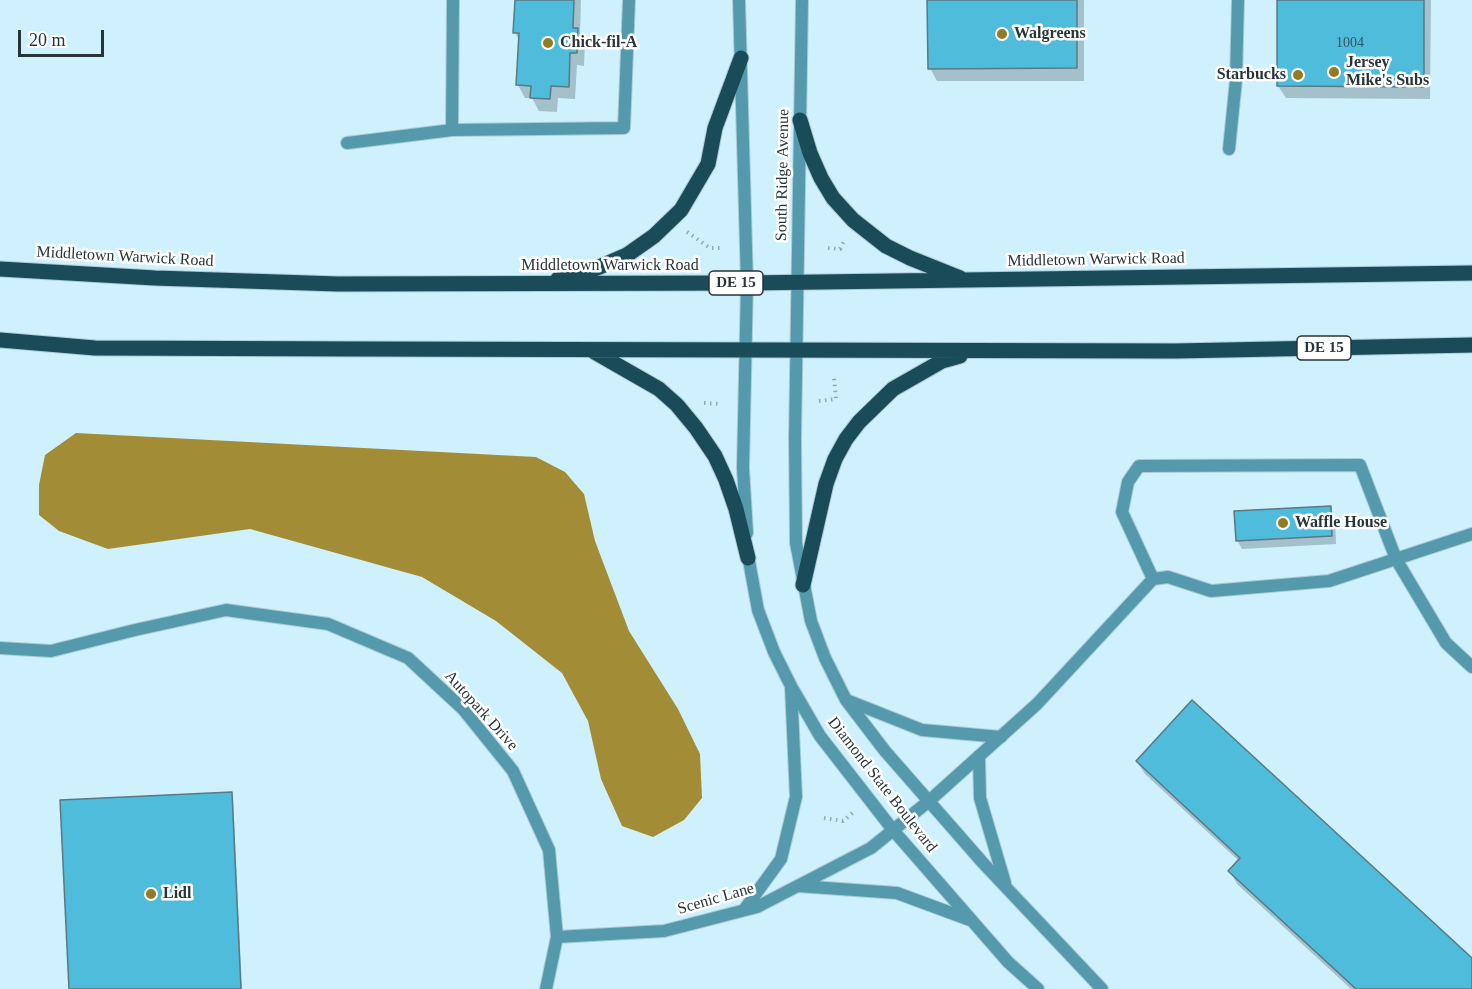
<!DOCTYPE html>
<html>
<head>
<meta charset="utf-8">
<style>
  body { margin:0 }
  #map { position:relative; width:1472px; height:989px; overflow:hidden; background:#cef1fd; font-family:Georgia,serif }
  canvas { display:block }
  .scale { position:absolute; left:18px; top:30px; width:86px; height:27px; box-sizing:border-box; border:3px solid #273539; border-top:0; padding-left:8px; font-size:18px; line-height:21px; white-space:nowrap; color:#273539; -webkit-text-stroke:4px #fff; paint-order:stroke }
</style>
</head>
<body>
<div id="map">
<canvas width="1472" height="989"></canvas>
<div class="scale">20 m</div>
</div>
<script>
const ctx = document.querySelector('canvas').getContext('2d');
ctx.lineJoin = 'round';
function fillPath(path, color) { ctx.fillStyle = color; ctx.fill(path, 'evenodd'); }
const poly = rows => new Path2D(rows.map(r => 'M' + r).join(''));
function stroke(path, color, width, dash) { ctx.strokeStyle = color; ctx.lineWidth = width; ctx.lineCap = dash ? 'butt' : 'round'; ctx.setLineDash(dash || []); ctx.stroke(path); }
function write(font, color, halo, rows, align = 'center') {
  ctx.font = font + ' Georgia,serif'; ctx.lineWidth = 5; ctx.setLineDash([]); ctx.textBaseline = 'middle'; ctx.strokeStyle = halo; ctx.fillStyle = color; for (const [text, x, y, turn = 0] of rows) {
    ctx.save(); ctx.translate(x, y); ctx.rotate((+turn || 0) * Math.PI / 180); ctx.textAlign = isNaN(turn) ? turn : align; if (halo) ctx.strokeText(text, 0, 0); ctx.fillText(text, 0, 0); ctx.restore();
  }
}
fillPath(poly([
  [76,433,536,457,565,472,584,494,595,541,629,631,678,709,700,754,702,798,684,820,653,837,622,826,601,779,588,721,562,673,496,621,422,577,250,529,108,549,59,531,39,515,39,485,45,455]
]), '#a38c36');
fillPath(poly([
  [516,0,581,0,580,34,585,42,584,66,577,65,575,99,558,98,557,112,539,111,532,98,525,98,518,85,520,41,515,33],
  [928,0,1084,0,1084,81,937,81,930,68],
  [1279,0,1431,0,1430,99,1286,98,1278,86],
  [1330,508,1335,516,1336,544,1242,549,1237,540],
  [1137,762,1472,960,1472,989,1351,989,1237,884,1230,871,1239,861,1145,774],
  [231,794,233,798,242,989,71,989]
]), '#0003');
const building = poly([
  [515,0,574,0,573,28,578,28,577,53,570,53,569,87,551,86,550,99,530,98,531,86,516,85,519,33,513,33,515,0],
  [927,0,1077,0,1077,68,928,69,927,0],
  [1277,0,1424,0,1424,87,1277,86,1277,0],
  [1331,506,1332,536,1236,541,1234,511,1331,506],
  [1192,700,1472,958,1472,989,1356,989,1228,871,1240,858,1136,761,1192,700],
  [232,792,241,989,69,989,60,800,232,792]
]);
fillPath(building, '#4fbcdb');
stroke(building, '#597983', 1.5);
const service = poly([
  [452,130,453,0],
  [347,143,452,130,624,128,629,0],
  [1229,149,1236,80,1238,0],
  [1153,579,1122,512,1128,482,1139,466,1360,465,1396,559,1446,643,1472,667],
  [929,801,1037,704,1153,579,1168,577,1211,591,1329,581,1472,534]
]);
const minor = poly([
  [739,0,747,283,743,468,747,533],
  [802,0,795,438,796,543,811,621,825,658,846,700,885,751,983,863,1102,989],
  [747,550,758,610,774,652,791,686,820,736,893,830,1008,962,1038,989],
  [0,648,51,651,135,630,226,610,328,624,408,658,463,709,513,771,549,850,557,937,546,989],
  [849,701,922,730,1001,737],
  [979,756,980,798,1005,883],
  [798,886,897,893,970,920],
  [744,910,781,859,794,805,796,797,791,687],
  [557,937,664,931,757,907,871,848,929,801]
]);
const primary = poly([
  [800,120,810,153,821,178,833,198,853,220,886,246,910,258,960,278],
  [0,269,155,278,338,284,747,283,1472,273],
  [558,279,597,268,627,255,654,236,681,210,708,164,715,128,741,58],
  [0,340,95,348,362,349,1176,351,1472,345],
  [591,350,659,389,677,405,696,428,715,456,726,480,736,509,748,558],
  [803,585,826,484,835,459,846,439,859,422,893,389,942,361,960,356]
]);
stroke(service, '#adcbd6', 14);
stroke(minor, '#adcbd6', 14);
stroke(primary, '#adcbd6', 17);
stroke(poly([
  [687,232,710,248,720,248],
  [828,248,840,249,844,241],
  [819,401,836,399,834,378],
  [704,403,721,404],
  [824,818,843,821,855,811]
]), '#90abb4', 4, [1.5, 4.5]);
stroke(service, '#5599ad', 12);
stroke(minor, '#5599ad', 12);
stroke(primary, '#194b59', 15);
for (const [x, y, r, color] of [
  [1002,34,6,"#927b22"],
  [548,43,6,"#927b22"],
  [1334,72,6,"#927b22"],
  [1298,75,6,"#927b22"],
  [1283,523,6,"#927b22"],
  [151,894,6,"#927b22"]
]) { const dot = new Path2D(); dot.arc(x, y, r, 0, 2 * Math.PI); ctx.fillStyle = color; ctx.fill(dot); stroke(dot, '#fff', 2); }
write('14px', '#315762', null, [
  ["1004",1350,43]
]);
for (const [x, y, w] of [
  [736,283,54],
  [1324,348,54]
]) { const box = new Path2D(); box.roundRect(x - w / 2, y - 12, w, 24, 4.5); ctx.fillStyle = '#fff'; ctx.fill(box); stroke(box, '#273539', 1.5); }
write('bold 15px', '#273539', null, [
  ["DE 15",736,283],
  ["DE 15",1324,348]
]);
write('bold 16px', '#273539', '#fff', [
  ["Walgreens",1014,34],
  ["Chick-fil-A",560,43],
  ["Jersey",1346,63],
  ["Mike's Subs",1346,81],
  ["Starbucks",1286,75,"right"],
  ["Waffle House",1295,523],
  ["Lidl",163,894]
], 'left');
write('16px', '#273539', '#fff', [
  ["South Ridge Avenue",783,175,-89],
  ["Middletown Warwick Road",125,257,3],
  ["Middletown Warwick Road",1096,260,-1],
  ["Middletown Warwick Road",610,266],
  ["Autopark Drive",481,711,48],
  ["Diamond State Boulevard",882,785,52],
  ["Scenic Lane",716,899,-16]
]);
</script>
</body>
</html>
